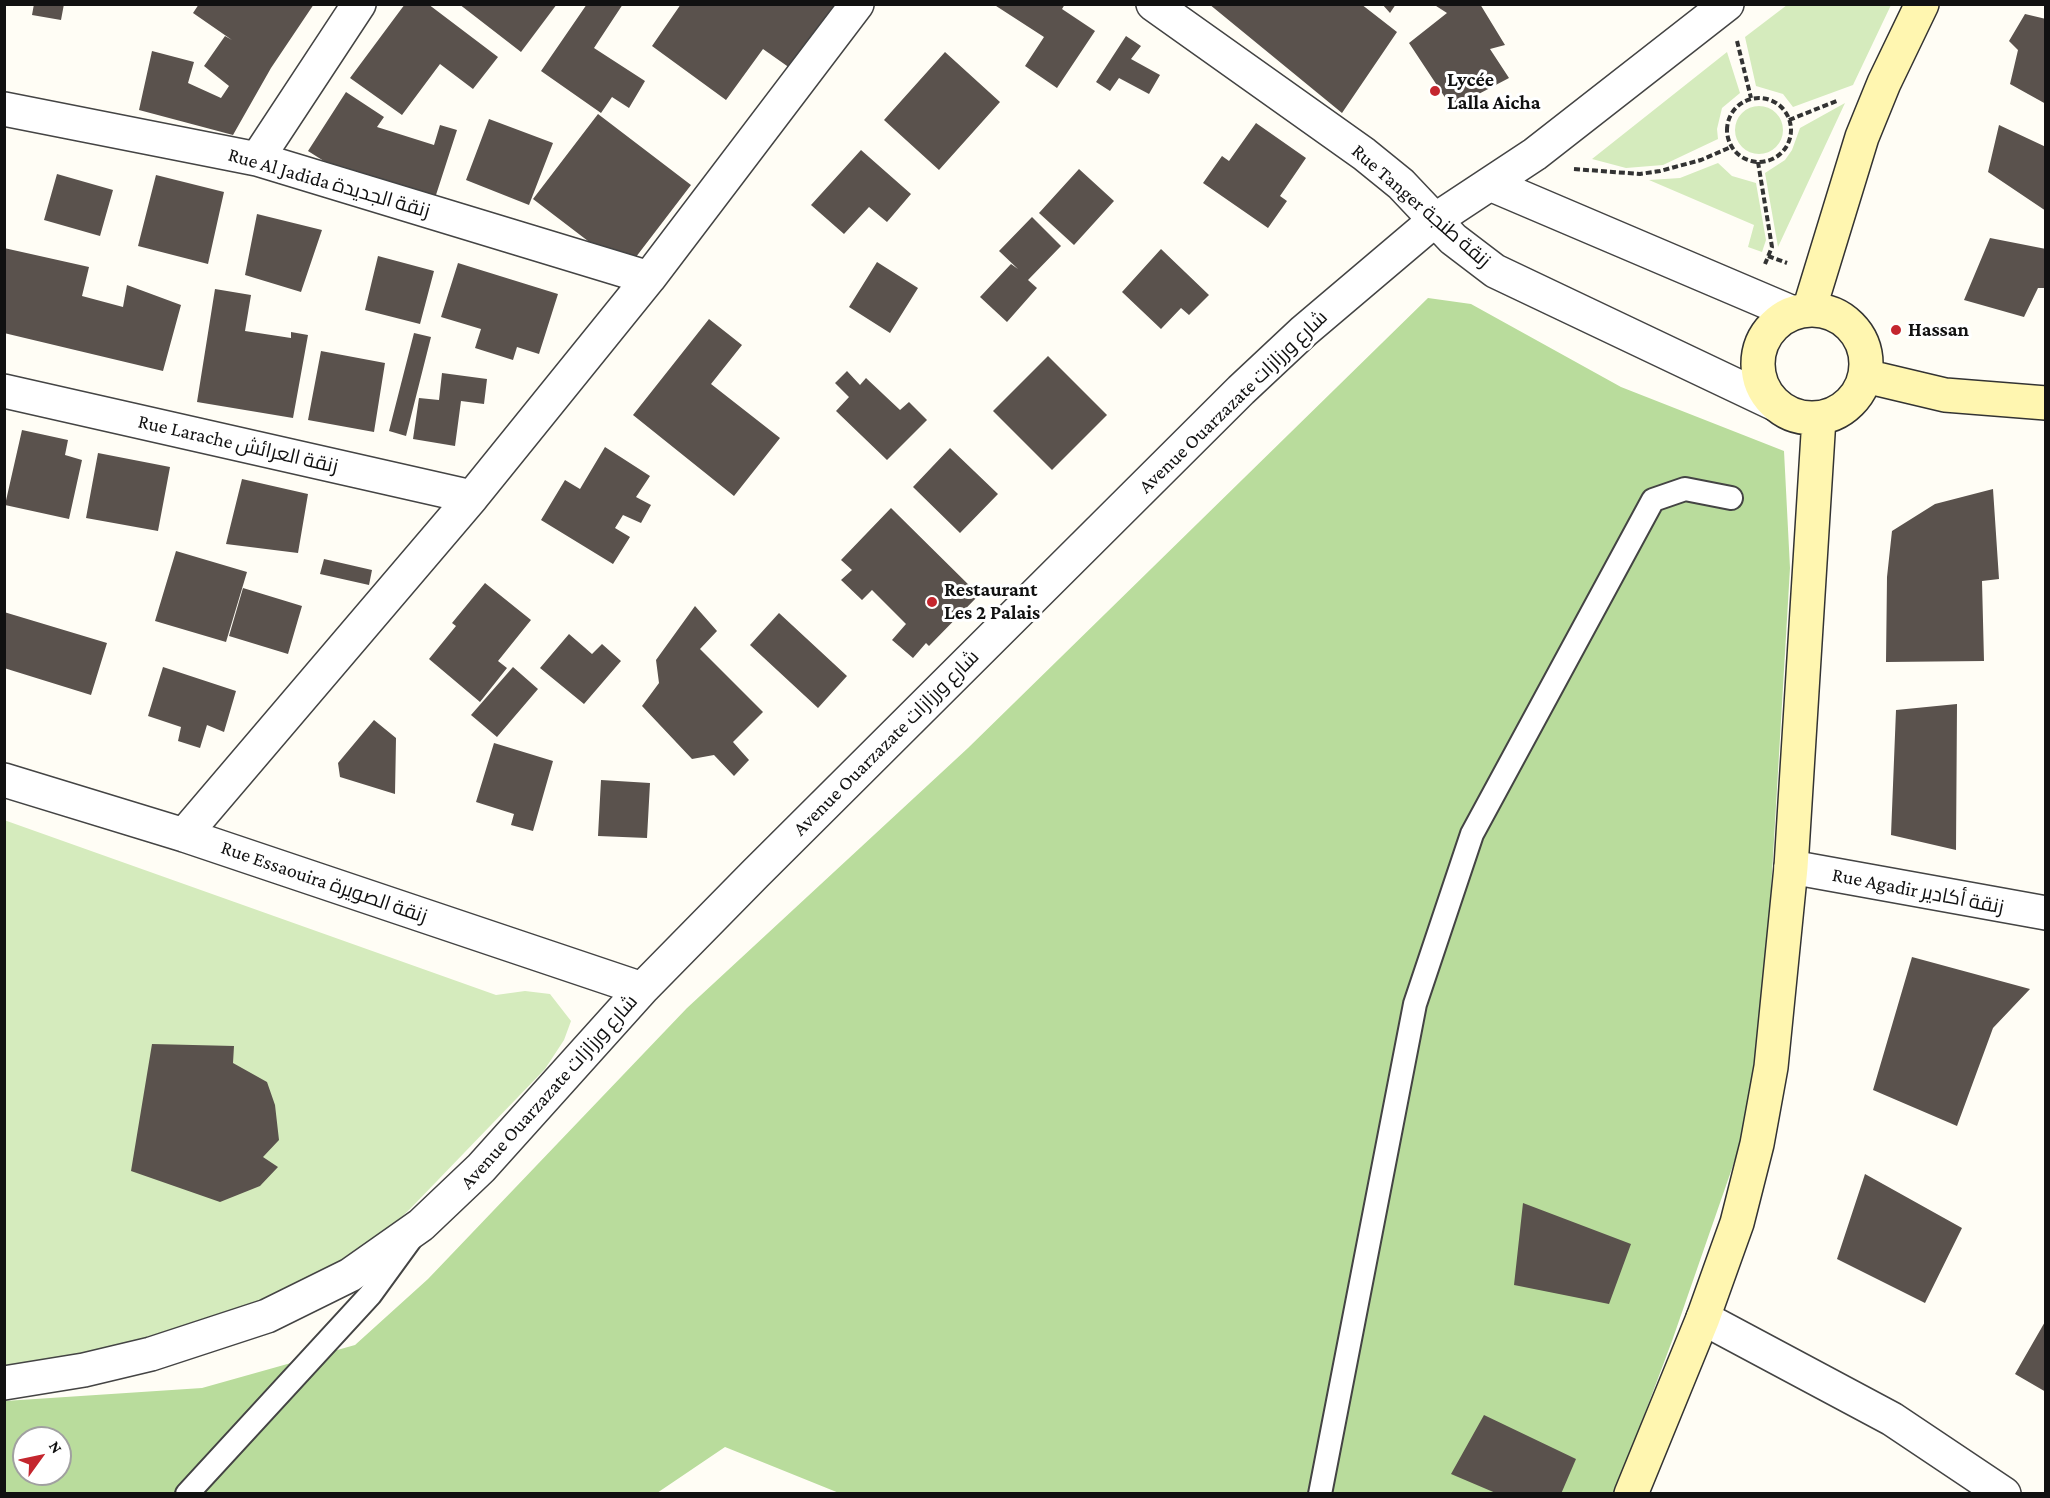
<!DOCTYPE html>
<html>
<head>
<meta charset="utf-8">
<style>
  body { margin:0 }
  #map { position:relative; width:2050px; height:1498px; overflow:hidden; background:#fffdf5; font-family:"Crimson Pro",serif }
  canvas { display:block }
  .frame { position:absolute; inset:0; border:6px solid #111; pointer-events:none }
  .north { position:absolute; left:12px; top:1426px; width:60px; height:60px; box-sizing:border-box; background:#fff; border:2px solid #a0a0a0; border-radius:50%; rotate:57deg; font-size:16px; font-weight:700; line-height:24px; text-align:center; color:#111 }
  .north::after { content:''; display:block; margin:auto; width:21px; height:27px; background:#c4262e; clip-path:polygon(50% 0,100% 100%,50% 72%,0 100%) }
</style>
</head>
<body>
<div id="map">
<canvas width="2050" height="1498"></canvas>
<div class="frame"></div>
<div class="north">N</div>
</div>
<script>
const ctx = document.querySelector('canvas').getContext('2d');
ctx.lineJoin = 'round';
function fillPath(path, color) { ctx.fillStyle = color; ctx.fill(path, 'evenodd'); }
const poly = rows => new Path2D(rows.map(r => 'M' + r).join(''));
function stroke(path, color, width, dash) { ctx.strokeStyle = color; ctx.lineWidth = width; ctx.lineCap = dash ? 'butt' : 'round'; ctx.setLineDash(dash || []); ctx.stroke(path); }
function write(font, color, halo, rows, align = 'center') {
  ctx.font = font + ' "Crimson Pro",Cairo,serif'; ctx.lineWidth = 6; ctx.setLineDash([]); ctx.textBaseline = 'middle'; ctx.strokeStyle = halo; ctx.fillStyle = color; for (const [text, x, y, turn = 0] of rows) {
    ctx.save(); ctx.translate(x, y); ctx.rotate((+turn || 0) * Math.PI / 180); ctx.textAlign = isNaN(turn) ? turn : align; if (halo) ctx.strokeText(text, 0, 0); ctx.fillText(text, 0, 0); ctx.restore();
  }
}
fillPath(poly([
  [1787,5,1891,5,1853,85,1793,107,1783,94,1756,86,1745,37],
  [1727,52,1740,93,1722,108,1717,129,1718,139,1663,165,1626,168,1592,159],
  [1845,103,1778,247,1765,173,1785,160,1792,150,1800,128],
  '1735 130a24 24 0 1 1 48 0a24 24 0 1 1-48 0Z',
  [1718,163,1732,176,1756,183,1766,240,1762,252,1748,247,1754,225,1649,180,1680,178],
  [4,820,496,995,525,991,550,994,571,1021,564,1040,545,1069,410,1209,352,1263,301,1304,5,1375]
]), '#d5ebbd');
fillPath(poly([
  [1428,298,1471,304,1621,387,1784,451,1790,568,1766,975,1746,1128,1672,1341,1615,1493,839,1493,725,1447,657,1493,5,1494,5,1401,202,1388,355,1345,428,1279,687,1008,968,748],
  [24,1438,60,1438,60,1474,24,1474]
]), '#b9dc9c');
fillPath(poly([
  [34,4,64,4,61,20,32,15],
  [199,4,314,4,271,68,233,135,139,110,152,51,194,62,188,83,221,98,229,86,204,66,225,36,232,40,193,13],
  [405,4,428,4,498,57,473,89,440,64,402,115,350,78],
  [459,4,557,4,521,52],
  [587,4,623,4,594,48,645,81,629,108,612,97,601,113,541,71],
  [681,4,838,4,797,73,763,49,726,100,652,46],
  [993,4,1065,4,1062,9,1095,31,1057,88,1025,66,1044,37],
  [1209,4,1361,4,1397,32,1342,113],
  [1382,4,1396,4,1390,13],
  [1433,4,1480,4,1505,45,1490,49,1509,78,1452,108,1409,43,1447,13],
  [2025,14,2046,19,2046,104,2010,84,2018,50,2009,41],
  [1126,36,1141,46,1131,59,1160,75,1149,94,1119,78,1110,91,1096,82],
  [945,52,1000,102,939,170,884,120],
  [346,92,384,117,377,127,434,145,440,125,457,130,435,198,346,175,308,151],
  [598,114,691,185,626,270,533,199],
  [489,119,553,143,529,205,466,180],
  [1256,123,1306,158,1280,196,1287,201,1268,228,1203,183,1222,156,1229,161],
  [1999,125,2046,147,2046,211,1988,172],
  [861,150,911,194,887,222,869,207,844,234,811,205],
  [1079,169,1114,201,1074,245,1039,213],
  [57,174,113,190,100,236,44,220],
  [156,175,224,192,208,264,138,246],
  [257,214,322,230,301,292,245,275],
  [1032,217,1061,246,1028,280,1037,288,1007,322,980,297,1011,264,1018,269,999,251],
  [1990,238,2046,249,2046,288,2038,288,2024,317,1964,300],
  [4,248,89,267,82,296,123,307,127,285,181,305,163,371,4,333],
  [1161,249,1209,295,1189,315,1181,308,1161,329,1122,292],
  [378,256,434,271,420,324,365,310],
  [877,262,918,288,890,333,849,307],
  [458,263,558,294,539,354,517,347,513,360,475,348,481,329,441,317],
  [215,289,251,295,245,331,291,338,291,332,308,335,293,418,197,402],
  [709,319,742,345,711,384,780,438,734,496,633,415],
  [414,333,431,337,406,436,389,431],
  [321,351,385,363,374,432,308,420],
  [1048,356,1107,415,1052,470,993,411],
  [847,371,860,385,866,378,900,410,909,402,927,420,887,460,836,411,849,397,835,383],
  [442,373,487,379,484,404,461,401,455,446,413,439,419,398,439,400],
  [22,430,68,440,65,455,82,460,69,519,5,505],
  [605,447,650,476,636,497,651,505,641,523,623,515,615,528,630,537,613,564,541,520,565,480,580,489],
  [950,448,998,494,960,533,913,487],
  [98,453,170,467,158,531,86,518],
  [242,479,308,494,298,553,226,544],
  [1993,489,1999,579,1982,581,1984,661,1886,662,1887,577,1892,531,1935,504],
  [891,508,979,595,929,646,926,643,913,658,892,640,906,624,872,590,862,600,841,580,852,570,841,560],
  [176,551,247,572,226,642,155,621],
  [324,559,372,570,369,585,320,574],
  [485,583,531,620,498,661,507,668,480,702,429,659,456,626,452,623],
  [243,588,302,606,288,654,229,636],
  [695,606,717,631,700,649,763,712,733,742,749,760,734,776,714,755,692,759,642,706,659,683,656,660],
  [4,612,107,643,91,695,4,668],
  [779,613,847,676,818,708,750,645],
  [569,634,592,654,602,644,621,661,584,704,540,668],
  [163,667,236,691,224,732,207,725,200,748,178,741,181,727,148,716],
  [513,667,538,689,497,737,471,715],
  [1957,704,1956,850,1891,835,1896,710],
  [374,720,396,738,395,794,340,777,338,763],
  [494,743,553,761,533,831,511,825,514,814,476,802],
  [601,780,650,783,647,838,598,836],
  [1912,957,2030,989,1993,1028,1957,1126,1873,1090],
  [152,1044,234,1046,233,1063,267,1082,275,1105,279,1140,263,1157,278,1167,260,1186,220,1202,131,1171],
  [1865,1174,1962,1228,1925,1303,1837,1259],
  [1523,1203,1631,1244,1609,1304,1514,1285],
  [2046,1320,2046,1392,2015,1374],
  [1484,1415,1576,1459,1561,1494,1498,1494,1451,1474]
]), '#5a524d');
const lane = poly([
  [187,1494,370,1295,410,1240],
  [1320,1494,1415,1004,1472,834,1653,500,1685,489,1731,498]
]);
const street = poly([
  [1153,4,1364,154,1401,184,1453,239,1495,271,1775,404],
  [4,109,257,159,649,278],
  [257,159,359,4],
  [1490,184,1793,313],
  [4,391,472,497],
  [4,780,184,835,642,989],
  [184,835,472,497,649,278,857,4],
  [1791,867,2046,913],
  [1703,1318,1892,1419,2004,1494],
  [4,1383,84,1370,151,1354,267,1316,350,1275,421,1225,481,1168,642,989,755,874,1241,390,1304,331,1435,220,1535,154,1727,4]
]);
const secondary = poly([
  [1809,310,1862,137,1884,83,1922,4],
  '1758 364a54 54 0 1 1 108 0a54 54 0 1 1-108 0Z',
  [1865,376,1945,395,2046,403],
  [1631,1494,1703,1318,1737,1223,1757,1144,1771,1067,1791,867,1819,418]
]);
stroke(lane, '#444', 26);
stroke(street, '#444', 36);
stroke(secondary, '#333', 36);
stroke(poly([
  [1737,41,1751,98],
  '1727 130a32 32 0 1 1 64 0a32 32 0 1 1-64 0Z',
  [1789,120,1839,100],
  [1758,162,1772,247,1765,264],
  [1574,169,1640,174,1660,171,1701,160,1731,147],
  [1768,256,1787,263]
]), '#333', 4, [6, 3]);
stroke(lane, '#fff', 22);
stroke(street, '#fff', 33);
stroke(secondary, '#fff6b0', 33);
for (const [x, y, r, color] of [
  [1435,91,6,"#c4262e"],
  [1896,330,6,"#c4262e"],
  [932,602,6,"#c4262e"]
]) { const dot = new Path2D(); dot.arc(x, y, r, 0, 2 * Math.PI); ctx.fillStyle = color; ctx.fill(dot); stroke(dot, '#fff', 2); }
write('bold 20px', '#111', '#fff', [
  ["Lycée",1447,80],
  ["Lalla Aicha",1447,103],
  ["Hassan",1908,330],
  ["Restaurant",944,590],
  ["Les 2 Palais",944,613]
], 'left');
write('20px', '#111', '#fff', [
  ["Rue Al Jadida زنقة الجديدة",329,183,16],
  ["Rue Tanger زنقة طنجة",1421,206,41],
  ["Avenue Ouarzazate شارع ورزازات",1233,402,-44],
  ["Rue Larache زنقة العرائش",238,444,13],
  ["Avenue Ouarzazate شارع ورزازات",886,743,-45],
  ["Rue Essaouira زنقة الصويرة",324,882,19],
  ["Rue Agadir زنقة أكادير",1918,891,11],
  ["Avenue Ouarzazate شارع ورزازات",549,1092,-48]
]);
</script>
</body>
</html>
